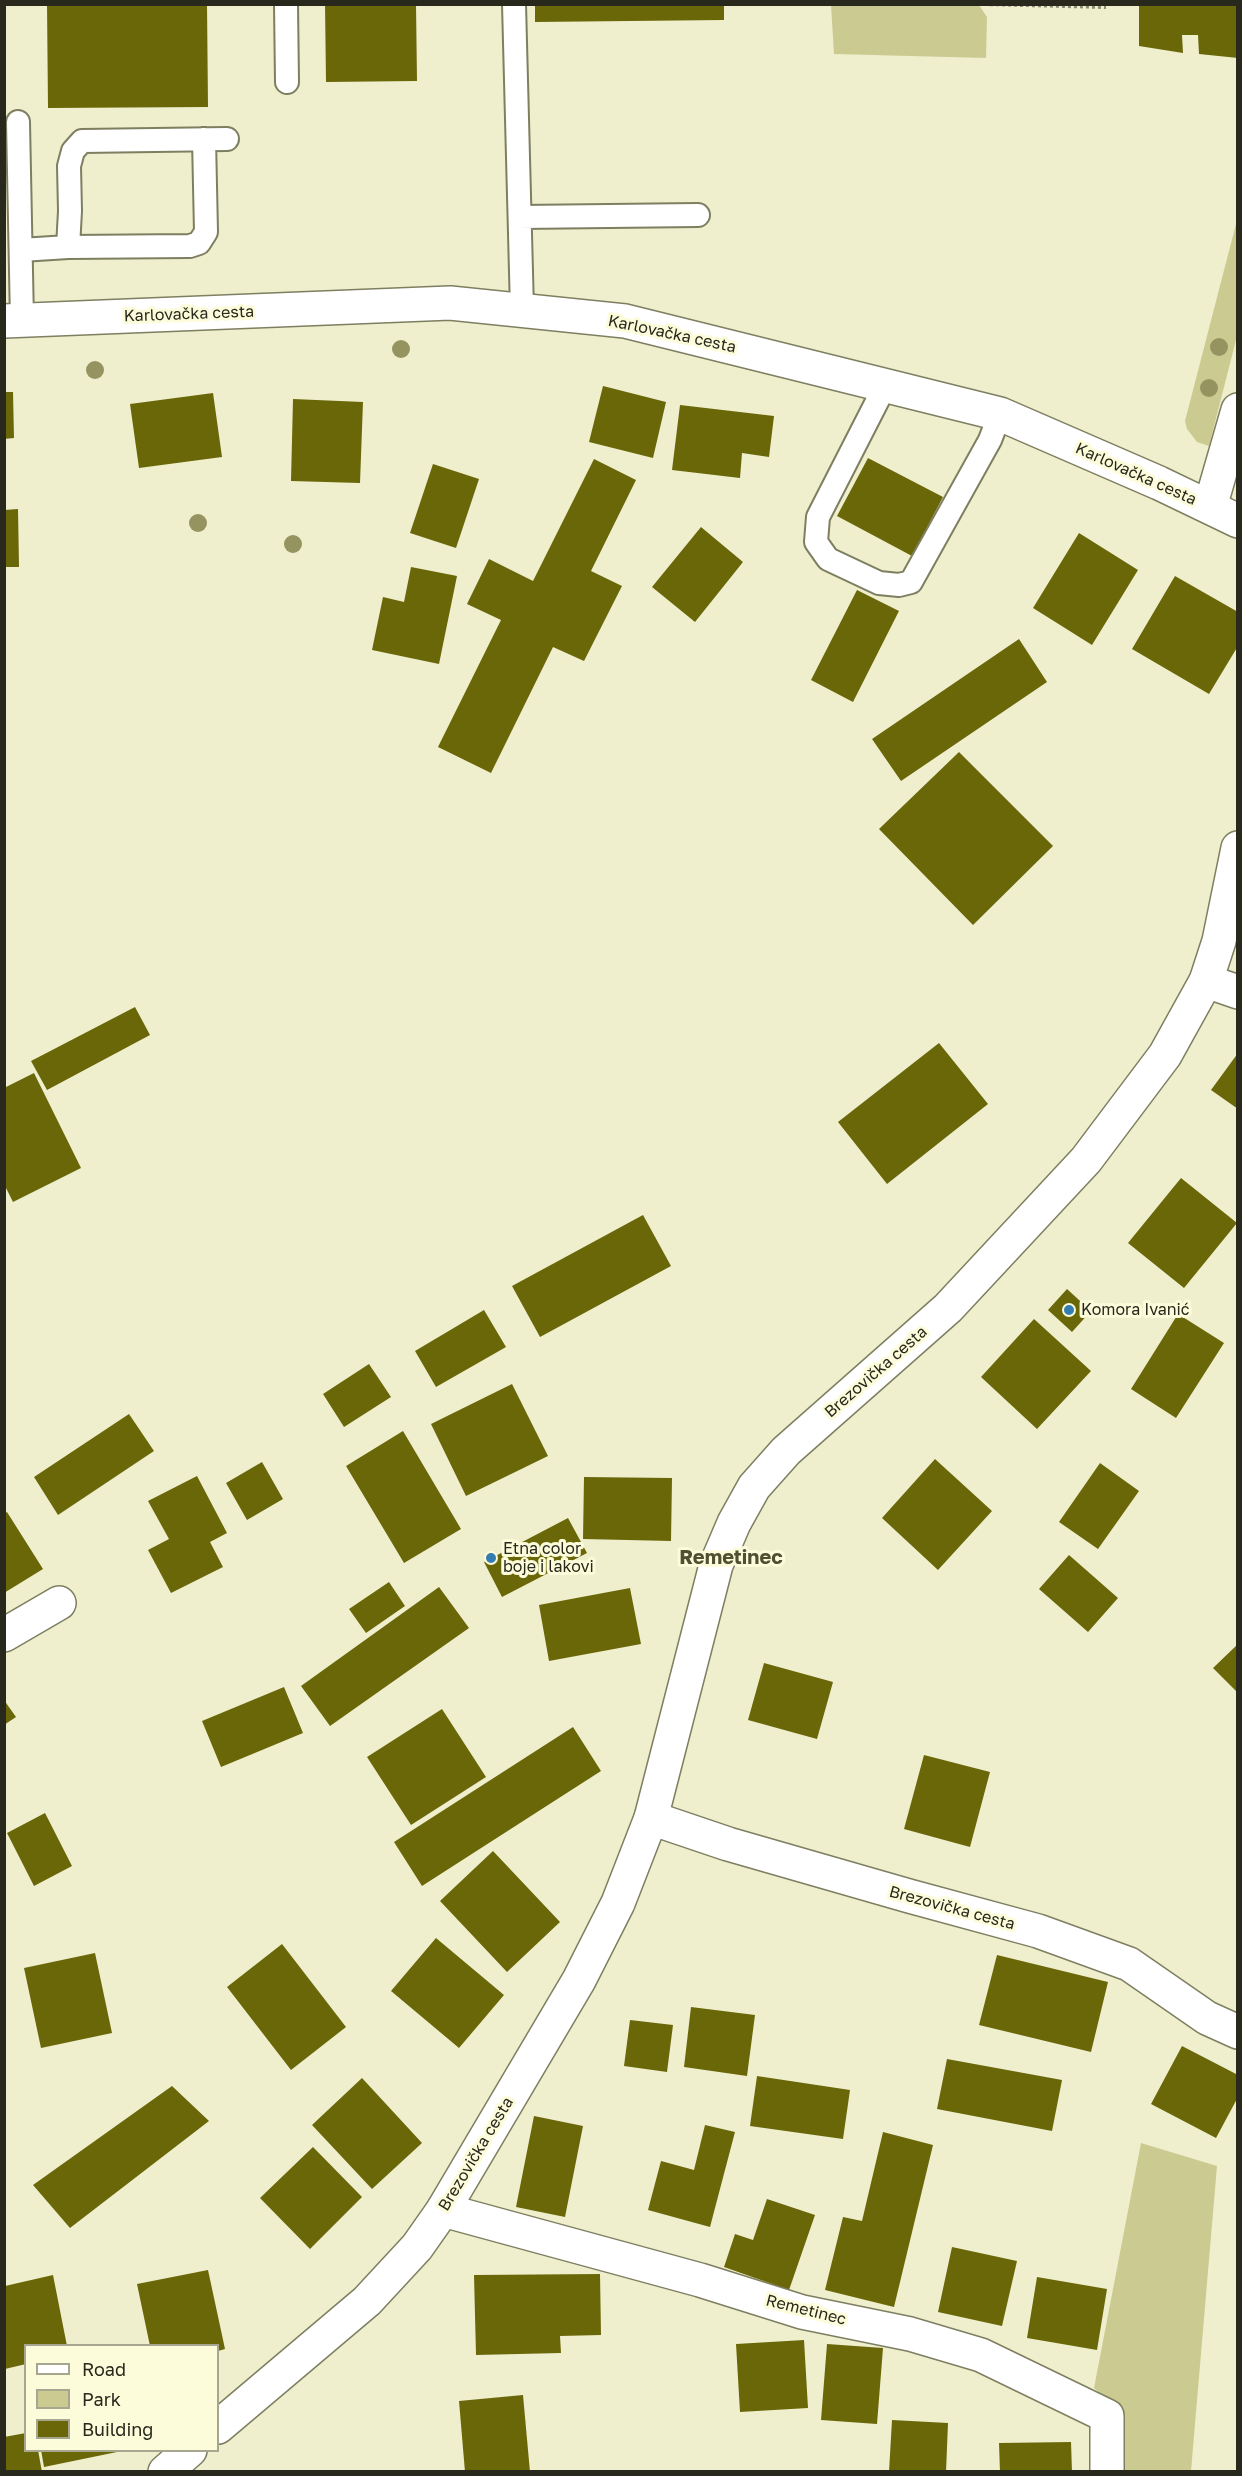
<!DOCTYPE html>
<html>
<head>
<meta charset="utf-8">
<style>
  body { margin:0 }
  #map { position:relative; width:1242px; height:2476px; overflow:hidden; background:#efefce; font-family:"Golos Text",sans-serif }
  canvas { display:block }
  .frame { position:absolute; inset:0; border:6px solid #28281c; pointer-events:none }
  .legend { position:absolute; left:24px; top:2344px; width:195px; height:108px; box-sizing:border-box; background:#fcfcdb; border:2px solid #a7a78f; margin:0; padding:8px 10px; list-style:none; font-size:18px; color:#28281c }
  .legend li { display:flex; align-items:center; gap:12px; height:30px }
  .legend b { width:30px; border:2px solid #a7a78f }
</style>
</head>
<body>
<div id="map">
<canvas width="1242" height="2476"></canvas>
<div class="frame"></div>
<ul class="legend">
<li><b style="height:8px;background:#fff"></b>Road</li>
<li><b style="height:16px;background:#cbcb91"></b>Park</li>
<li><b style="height:16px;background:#6a6709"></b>Building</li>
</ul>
</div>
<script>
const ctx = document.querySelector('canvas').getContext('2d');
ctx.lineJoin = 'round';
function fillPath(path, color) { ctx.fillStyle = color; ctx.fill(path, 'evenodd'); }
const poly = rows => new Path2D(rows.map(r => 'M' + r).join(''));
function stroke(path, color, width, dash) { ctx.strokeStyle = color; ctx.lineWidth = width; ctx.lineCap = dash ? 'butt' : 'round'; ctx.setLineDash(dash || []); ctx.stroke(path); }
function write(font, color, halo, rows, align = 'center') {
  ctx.font = font + ' "Golos Text",sans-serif'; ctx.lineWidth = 6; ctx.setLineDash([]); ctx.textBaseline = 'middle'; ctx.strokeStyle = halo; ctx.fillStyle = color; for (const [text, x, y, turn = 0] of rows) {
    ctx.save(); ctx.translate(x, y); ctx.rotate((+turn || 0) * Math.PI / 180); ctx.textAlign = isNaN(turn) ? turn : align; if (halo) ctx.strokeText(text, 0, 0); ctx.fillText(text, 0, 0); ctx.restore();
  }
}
fillPath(poly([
  [831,5,979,5,987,17,986,58,834,54],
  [1237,220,1237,336,1209,446,1197,442,1187,429,1185,421],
  [1141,2143,1217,2166,1191,2471,1119,2471,1121,2412,1094,2388]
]), '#cbcb91');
fillPath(poly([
  [47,4,207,4,208,107,48,108],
  [325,4,416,4,417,81,326,82],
  [535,4,724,4,724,20,535,22],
  [1139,4,1238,4,1238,58,1199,54,1198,35,1182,35,1183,53,1139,46],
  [603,386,666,402,653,458,589,442],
  [4,392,13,392,14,438,4,439],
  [213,393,222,457,139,468,130,404],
  [293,399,363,402,360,483,291,481],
  [680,405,774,416,769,457,742,453,740,478,672,470],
  [868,458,943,497,912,556,837,516],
  [594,459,636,480,591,571,622,586,584,661,553,647,491,773,438,747,501,620,467,604,489,559,533,581],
  [433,464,479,479,456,548,410,533],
  [18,509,19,567,4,567,4,510],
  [701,527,743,562,695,622,652,587],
  [1079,533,1138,570,1092,645,1033,608],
  [411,567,457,576,439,664,372,650,383,597,404,602],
  [1175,576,1238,612,1238,646,1209,694,1132,649],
  [857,590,899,611,853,702,811,680],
  [1019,639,1047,682,901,781,872,739],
  [959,752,1053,846,973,925,879,829],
  [135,1007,150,1035,47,1090,31,1061],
  [939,1043,988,1104,887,1184,838,1122],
  [1238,1053,1238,1109,1211,1090],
  [34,1073,81,1168,13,1202,4,1184,4,1088],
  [1181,1178,1237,1223,1184,1288,1128,1243],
  [643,1215,671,1266,540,1337,512,1286],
  [1067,1289,1091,1311,1072,1332,1048,1310],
  [484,1310,506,1347,436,1387,415,1351],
  [1178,1314,1224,1343,1176,1418,1131,1389],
  [1034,1319,1091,1371,1037,1429,981,1377],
  [369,1364,391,1397,344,1427,323,1394],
  [512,1384,548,1456,466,1496,431,1424],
  [129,1414,154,1451,58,1515,34,1477],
  [403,1431,461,1529,404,1563,346,1466],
  [935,1459,992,1511,938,1570,882,1518],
  [262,1462,283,1499,247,1520,226,1483],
  [1100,1463,1139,1491,1098,1549,1059,1522],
  [197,1476,227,1533,210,1542,223,1567,171,1593,148,1550,169,1539,148,1501],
  [584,1477,672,1478,671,1541,583,1539],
  [7,1512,43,1569,4,1593,4,1514],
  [568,1518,587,1553,502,1597,484,1562],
  [1069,1555,1118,1598,1088,1632,1039,1589],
  [389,1582,405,1606,366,1633,349,1609],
  [439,1587,469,1628,330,1726,301,1686],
  [630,1588,641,1644,549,1661,539,1605],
  [1238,1644,1238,1693,1213,1668],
  [764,1663,833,1682,817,1739,748,1720],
  [284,1687,303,1733,221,1767,202,1721],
  [4,1700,16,1717,4,1725],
  [442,1709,486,1777,411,1825,367,1757],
  [573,1727,601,1771,422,1886,394,1842],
  [924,1755,990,1772,970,1847,904,1829],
  [45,1813,72,1866,34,1886,7,1833],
  [493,1851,560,1922,507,1972,440,1901],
  [436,1938,504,1995,459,2048,391,1991],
  [282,1944,346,2027,291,2070,227,1987],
  [95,1953,112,2033,41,2048,24,1968],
  [997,1955,1108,1982,1091,2052,979,2025],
  [691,2007,755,2015,747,2076,684,2067],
  [630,2020,673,2025,667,2072,624,2066],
  [1182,2046,1238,2075,1238,2097,1216,2138,1151,2104],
  [947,2059,1062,2080,1052,2131,937,2109],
  [757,2076,850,2090,843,2139,750,2126],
  [362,2078,422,2143,372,2189,312,2125],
  [172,2086,209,2121,70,2228,33,2185],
  [534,2116,583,2126,565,2217,516,2207],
  [705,2125,735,2132,710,2227,648,2210,661,2161,694,2170],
  [883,2132,933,2145,894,2307,825,2290,843,2217,862,2221],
  [313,2147,362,2197,310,2249,260,2198],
  [767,2199,815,2215,789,2290,724,2267,735,2234,753,2240],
  [952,2247,1017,2261,1002,2326,938,2312],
  [208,2270,225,2349,218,2351,218,2346,150,2346,137,2284],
  [600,2274,601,2335,560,2336,561,2353,476,2355,474,2275],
  [53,2275,67,2346,26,2346,26,2364,5,2369,5,2286],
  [1037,2277,1107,2289,1097,2350,1027,2338],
  [804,2340,808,2408,740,2412,736,2344],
  [827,2344,883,2348,877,2424,821,2420],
  [523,2395,530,2472,465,2472,459,2401],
  [892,2420,948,2423,946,2472,889,2472],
  [26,2433,26,2450,38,2450,42,2472,4,2472,4,2437],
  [1071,2442,1072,2472,1000,2472,999,2443],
  [41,2450,117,2450,117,2452,44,2467]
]), '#6a6709');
const lane = poly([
  [286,4,287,82],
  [514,4,522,310],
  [18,122,22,321],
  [520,217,698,215],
  [68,247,190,246,199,243,206,232,204,139],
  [21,250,68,247,70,211,69,166,73,151,82,141,227,139],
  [886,384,818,517,816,542,828,559,879,583,899,585,911,582,990,440,1000,414]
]);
const street = poly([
  [1210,507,1238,410],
  [1206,981,1238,992],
  [4,1635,59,1603],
  [651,1818,728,1844,909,1896,1038,1931,1129,1964,1207,2018,1238,2032],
  [443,2210,700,2280,802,2312,910,2334,981,2355,1107,2416,1107,2472]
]);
const secondary = poly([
  [4,321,450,303,625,321,1000,414,1159,483,1238,521],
  [218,2427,367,2301,417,2247,443,2210,579,1980,618,1903,651,1818,716,1565,734,1523,754,1487,786,1451,948,1308,1086,1160,1165,1055,1206,981,1219,941,1238,848],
  [165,2472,190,2450]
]);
stroke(lane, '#7e7e61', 26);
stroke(street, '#7e7e61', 36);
stroke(secondary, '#7e7e61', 36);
stroke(poly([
  [984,4,1106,7]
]), '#8b8b74', 4, [3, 3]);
stroke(lane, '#fff', 22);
stroke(street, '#fff', 33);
stroke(secondary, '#fff', 33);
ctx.fillStyle = '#959461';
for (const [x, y] of [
  [1219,347],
  [401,349],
  [95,370],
  [1209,388],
  [198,523],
  [293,544]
]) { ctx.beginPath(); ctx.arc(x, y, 9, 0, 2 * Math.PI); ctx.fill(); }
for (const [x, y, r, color] of [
  [1069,1310,6,"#337db1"],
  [491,1558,6,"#337db1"]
]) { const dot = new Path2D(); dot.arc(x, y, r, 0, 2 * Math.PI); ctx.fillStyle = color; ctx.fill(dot); stroke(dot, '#fcfcdb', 2); }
write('16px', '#28281c', '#fcfcdb', [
  ["Karlovačka cesta",189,314,-2],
  ["Karlovačka cesta",672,334,12],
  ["Karlovačka cesta",1136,474,24],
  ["Brezovička cesta",876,1372,-41],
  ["Brezovička cesta",952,1908,15],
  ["Brezovička cesta",476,2154,-59],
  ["Remetinec",806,2310,14]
]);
write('16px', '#28281c', '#fcfcdb', [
  ["Komora Ivanić",1081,1310],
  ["Etna color",503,1549],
  ["boje i lakovi",503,1567]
], 'left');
write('bold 20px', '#4f4f33', '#fcfcdb', [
  ["Remetinec",731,1558]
]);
</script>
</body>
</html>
